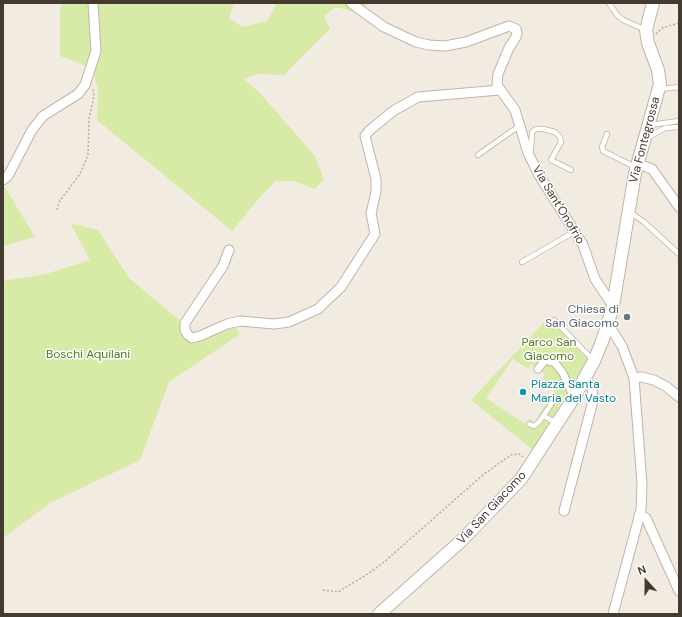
<!DOCTYPE html>
<html>
<head>
<meta charset="utf-8">
<style>
  body { margin:0 }
  #map { position:relative; width:682px; height:617px; overflow:hidden; background:#f2ebe1; font-family:"DM Sans",sans-serif }
  canvas { display:block }
  .frame { position:absolute; inset:0; border:4px solid #443a32; pointer-events:none }
  .north { position:absolute; left:626px; top:561px; width:40px; height:40px; -webkit-text-stroke:3px #fff; paint-order:stroke; rotate:339deg; font-size:11px; font-weight:700; line-height:16px; text-align:center; color:#443a32 }
  .north::after { content:''; display:block; margin:auto; width:14px; height:18px; background:#443a32; clip-path:polygon(50% 0,100% 100%,50% 72%,0 100%) }
</style>
</head>
<body>
<div id="map">
<canvas width="682" height="617"></canvas>
<div class="frame"></div>
<div class="north">N</div>
</div>
<script>
const ctx = document.querySelector('canvas').getContext('2d');
ctx.lineJoin = 'round';
function fillPath(path, color) { ctx.fillStyle = color; ctx.fill(path, 'evenodd'); }
const poly = rows => new Path2D(rows.map(r => 'M' + r).join(''));
function stroke(path, color, width, dash) { ctx.strokeStyle = color; ctx.lineWidth = width; ctx.lineCap = dash ? 'butt' : 'round'; ctx.setLineDash(dash || []); ctx.stroke(path); }
function write(font, color, halo, rows, align = 'center') {
  ctx.font = font + ' "DM Sans",sans-serif'; ctx.lineWidth = 3; ctx.setLineDash([]); ctx.textBaseline = 'middle'; ctx.strokeStyle = halo; ctx.fillStyle = color; for (const [text, x, y, turn = 0] of rows) {
    ctx.save(); ctx.translate(x, y); ctx.rotate((+turn || 0) * Math.PI / 180); ctx.textAlign = isNaN(turn) ? turn : align; if (halo) ctx.strokeText(text, 0, 0); ctx.fillText(text, 0, 0); ctx.restore();
  }
}
fillPath(poly([
  [62,3,234,3,229,18,242,27,267,21,277,3,366,3,366,8,355,12,336,7,324,16,330,29,284,75,257,74,244,79,260,93,315,156,324,179,315,189,294,181,276,181,260,197,232,231,97,120,98,90,92,68,60,56,60,9],
  [3,184,35,237,3,246],
  [70,223,98,230,129,278,180,321,182,336,193,344,236,327,240,334,169,382,140,460,50,503,3,538,3,281,46,274,90,260],
  [548,318,588,358,533,450,471,400],
  [513,359,528,369,531,364,545,374,543,379,557,388,534,422,529,419,525,424,486,398]
]), '#d7eba6');
const service = poly([
  [609,3,617,15,623,20,646,30],
  [660,89,679,87],
  [650,125,679,121],
  [607,134,602,147,603,151,635,167],
  [649,137,665,128,679,127],
  [529,152,531,150,532,132,536,129,543,129,555,132,560,137,561,142,551,160,571,170],
  [478,155,519,126],
  [629,215,634,215,644,222,679,254],
  [522,262,574,232],
  [554,320,593,360],
  [544,416,556,423],
  [529,424,534,426,539,422,552,403]
]);
const pedestrian = poly([
  [538,369,545,360,555,363,563,373,571,392,575,397]
]);
const minor = poly([
  [351,3,384,27,416,42,429,45,445,46,466,42,509,26,516,29,517,33,516,37,509,48,498,74,497,85,515,110,528,153,539,175,583,245,595,279,613,306],
  [638,164,652,169,679,207],
  [3,180,8,176,32,130,43,116,78,94,85,85,96,51,93,3],
  [229,250,223,266,185,323,185,330,188,335,192,338,200,336,227,324,240,321,274,324,289,322,318,309,341,287,375,234,371,213,376,192,376,179,365,136,369,131,393,111,418,97,500,90],
  [607,329,613,332,622,346,634,378,642,484,641,510,613,614],
  [634,378,641,377,654,380,667,387,679,397],
  [564,511,593,401,592,388,585,378],
  [639,515,646,518,679,591]
]);
const tertiary = poly([
  [379,614,460,542,521,479,573,399,594,361,603,339,613,306,635,173,660,84,658,70,648,43,646,30,653,3]
]);
stroke(service, '#c1b4a7', 6);
stroke(pedestrian, '#c1b4a7', 9);
stroke(minor, '#c1b4a7', 11);
stroke(tertiary, '#c1b4a7', 14);
stroke(poly([
  [656,34,662,28,679,23],
  [57,210,59,202,80,174,88,155,89,119,94,96,93,88],
  [323,590,338,592,366,575,383,563,484,474,511,455,519,454,523,457]
]), '#c1aa94', 1.5, [2, 2]);
stroke(service, '#fff', 4.5);
stroke(pedestrian, '#fff', 7);
stroke(minor, '#fff', 9);
stroke(tertiary, '#fff', 12);
for (const [x, y, r, color] of [
  [627,317,4,"#6b7280"],
  [523,392,4,"#0f9aa8"]
]) { const dot = new Path2D(); dot.arc(x, y, r, 0, 2 * Math.PI); ctx.fillStyle = color; ctx.fill(dot); stroke(dot, '#fff', 1.5); }
write('12px', '#443a32', '#fff', [
  ["Via Fontegrossa",645,140,-75],
  ["Via Sant'Onofrio",558,205,59],
  ["Via San Giacomo",492,508,-47]
]);
write('12px', '#5b616d', '#fff', [
  ["Chiesa di",619,310],
  ["San Giacomo",619,324]
], 'right');
write('12px', '#517922', '#fff', [
  ["Parco San",549,343],
  ["Giacomo",549,357],
  ["Boschi Aquilani",88,355]
]);
write('12px', '#0d838f', '#fff', [
  ["Piazza Santa",531,385],
  ["Maria del Vasto",531,399]
], 'left');
</script>
</body>
</html>
